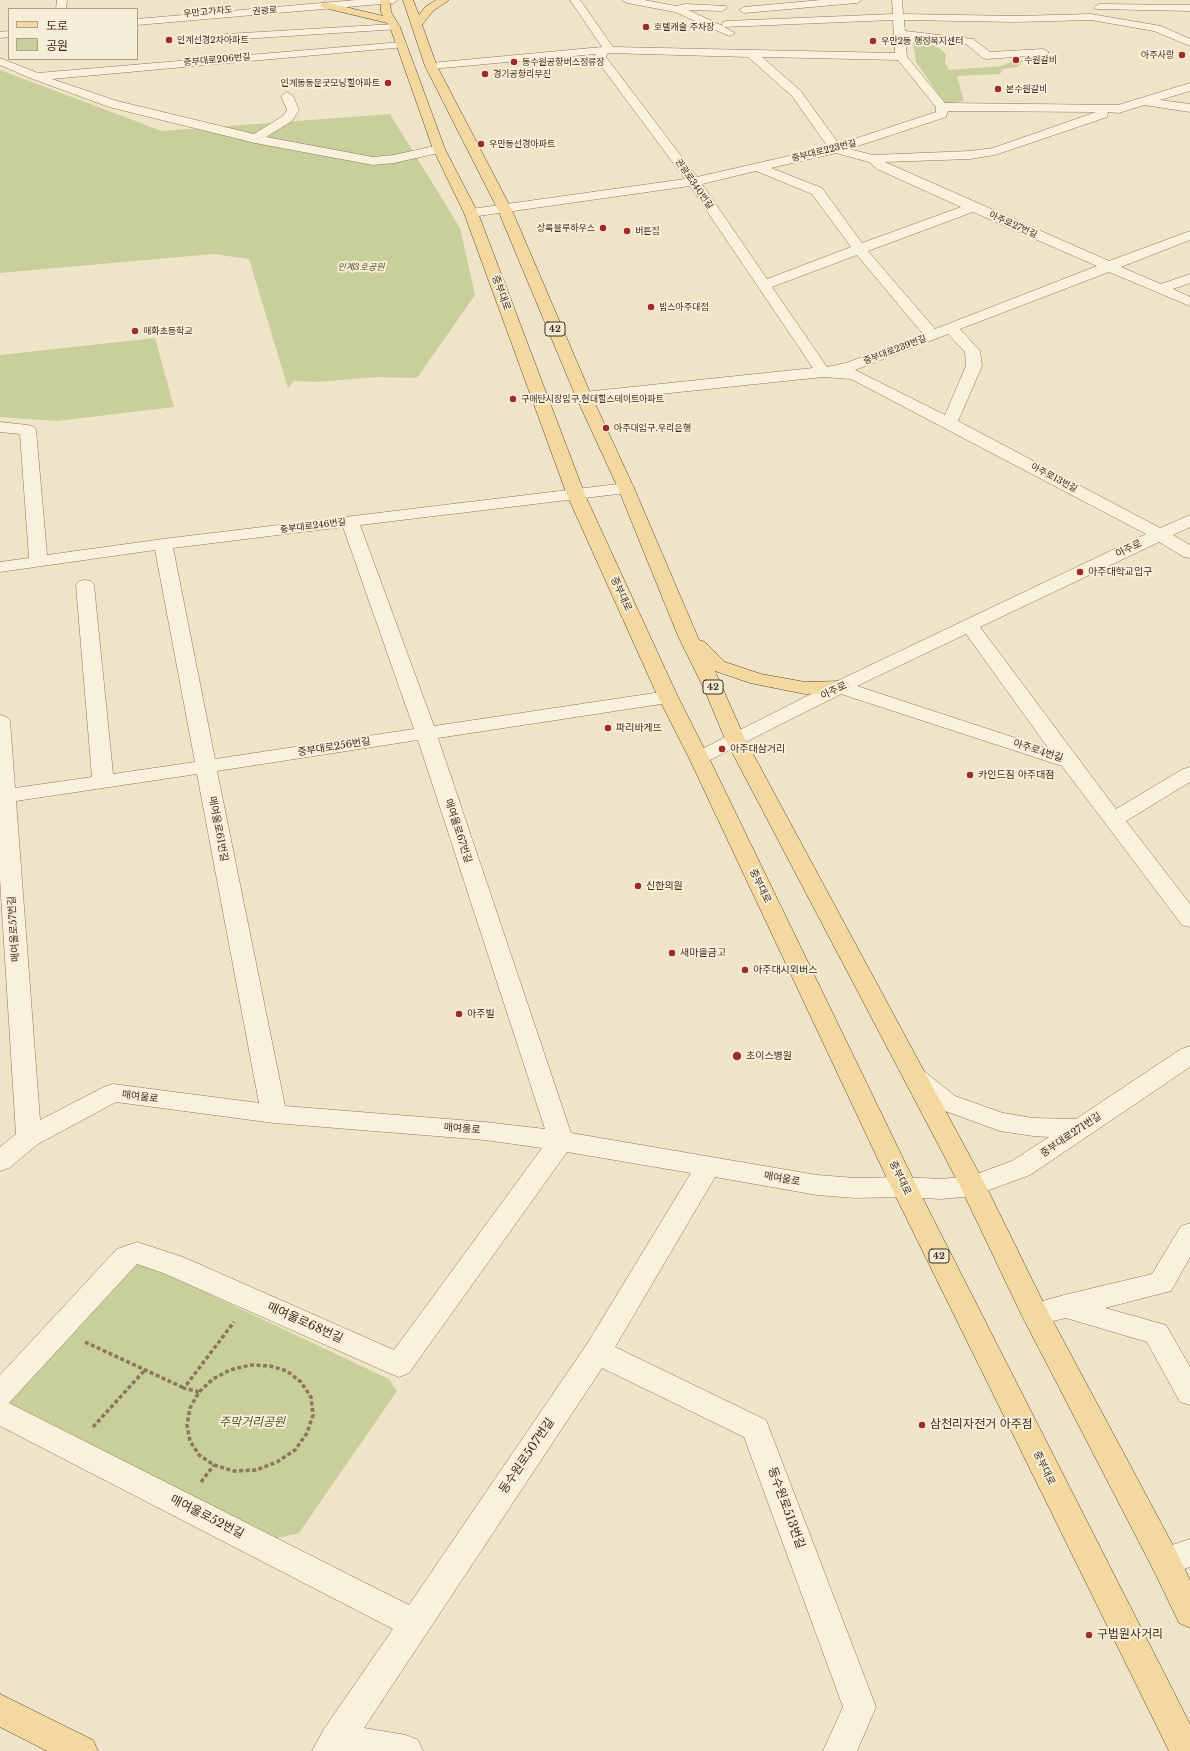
<!DOCTYPE html>
<html>
<head>
<meta charset="utf-8">
<style>
  body { margin:0 }
  #map { position:relative; width:1190px; height:1751px; overflow:hidden; background:#f0e4c8; font-family:"Libre Baskerville","Noto Sans KR",serif }
  canvas { display:block }
  .legend { position:absolute; left:8px; top:8px; width:130px; height:52px; box-sizing:border-box; background:#f7eed8; border:1px solid #ada18e; margin:0; padding:5px 7px; list-style:none; font-size:12px; color:#3d2e20 }
  .legend li { display:flex; align-items:center; gap:8px; height:20px }
  .legend b { width:20px; border:1px solid #ada18e }
</style>
</head>
<body>
<div id="map">
<canvas width="1190" height="1751"></canvas>
<ul class="legend">
<li><b style="height:5px;background:#f3d9a0"></b>도로</li>
<li><b style="height:11px;background:#c9cf9b"></b>공원</li>
</ul>
</div>
<script>
const ctx = document.querySelector('canvas').getContext('2d');
ctx.lineJoin = 'round';
function fillPath(path, color) { ctx.fillStyle = color; ctx.fill(path, 'evenodd'); }
const poly = rows => new Path2D(rows.map(r => 'M' + r).join(''));
function stroke(path, color, width, dash) { ctx.strokeStyle = color; ctx.lineWidth = width; ctx.lineCap = dash ? 'butt' : 'round'; ctx.setLineDash(dash || []); ctx.stroke(path); }
function write(font, color, halo, rows, align = 'center') {
  ctx.font = font + ' "Libre Baskerville","Noto Sans KR",serif'; ctx.lineWidth = 4; ctx.setLineDash([]); ctx.textBaseline = 'middle'; ctx.strokeStyle = halo; ctx.fillStyle = color; for (const [text, x, y, turn = 0] of rows) {
    ctx.save(); ctx.translate(x, y); ctx.rotate((+turn || 0) * Math.PI / 180); ctx.textAlign = isNaN(turn) ? turn : align; if (halo) ctx.strokeText(text, 0, 0); ctx.fillText(text, 0, 0); ctx.restore();
  }
}
fillPath(poly([
  [913,42,931,44,941,49,946,55,945,63,949,70,1002,66,1012,61,1023,60,1018,67,1003,69,1000,74,957,76,964,101,945,104,916,62],
  [0,70,162,131,390,114,460,228,475,295,417,378,376,377,318,382,294,381,288,388,249,259,213,254,0,273],
  [155,338,174,407,57,421,0,417,0,355],
  [137,1260,389,1379,397,1391,299,1533,269,1540,6,1410,6,1396]
]), '#c9cf9b');
const minor = poly([
  [57,0,67,0,66,9,56,9,57,0],
  [356,0,398,0,393,3,137,25,137,19,356,0],
  [570,0,580,0,613,47,895,53,893,20,724,27,735,33,729,36,675,12,627,3,622,0,644,0,676,6,685,4,726,6,727,8,722,11,688,10,723,26,722,24,723,22,727,21,893,14,892,0,902,0,903,14,1016,16,1091,14,1161,26,1190,39,1190,46,1154,31,1091,20,1016,22,904,20,905,31,973,39,990,52,1043,49,1049,52,1043,55,987,59,983,58,966,44,905,38,907,57,945,103,1118,105,1190,83,1190,91,1160,100,1190,104,1190,112,1144,105,1119,113,1108,112,1107,117,995,155,970,159,885,162,1109,261,1190,231,1190,240,1121,267,1161,284,1190,274,1190,283,1173,289,1190,297,1190,306,1109,272,960,329,980,351,982,366,958,421,1160,528,1190,515,1190,527,1173,535,1190,545,1190,558,1184,557,1159,542,980,627,1116,809,1183,769,1190,767,1190,782,1126,821,1190,904,1190,927,1182,925,1062,766,841,694,706,762,699,764,692,762,689,758,692,754,833,683,1146,534,851,379,823,377,584,402,578,400,576,397,578,394,584,392,813,368,690,186,471,217,466,216,464,213,466,210,471,209,685,179,596,59,594,57,596,54,431,69,425,66,431,63,602,47,570,0],
  [608,53,748,57,792,96,828,147,697,177,606,57,608,53],
  [762,57,898,60,936,107,936,112,839,144,800,90,762,57],
  [948,111,1096,112,993,148,970,151,873,155,849,149,946,117,948,111],
  [836,153,869,162,877,169,961,207,862,243,822,188,771,168,836,153],
  [756,171,812,194,851,247,767,279,702,184,756,171],
  [973,212,1097,266,935,329,868,251,973,212],
  [857,255,923,334,846,363,827,367,772,287,857,255],
  [948,334,965,352,966,366,945,415,855,370,948,334],
  [966,634,1049,749,857,686,966,634],
  [821,0,862,0,857,3,744,13,739,10,744,7,821,0],
  [1099,4,1190,5,1190,11,1095,9,1094,7,1099,4],
  [395,24,399,25,400,27,399,29,226,40,220,37,226,34,395,24],
  [9,31,9,37,0,38,0,32,9,31],
  [401,42,405,43,407,45,405,47,52,79,117,101,254,134,283,116,287,110,281,96,287,92,293,96,299,110,292,121,266,137,373,157,394,155,439,145,445,149,443,152,394,163,373,165,255,143,109,107,30,78,0,65,0,58,38,73,401,42],
  [0,422,28,425,34,427,36,430,47,555,163,539,626,483,632,484,634,488,632,492,626,493,360,525,434,726,668,691,675,693,678,697,675,701,668,703,438,738,571,1133,817,1175,855,1178,904,1177,941,1179,971,1176,1012,1161,1049,1137,1033,1136,1000,1131,937,1108,907,1084,904,1078,907,1072,916,1069,925,1072,955,1096,1003,1113,1033,1118,1076,1119,1181,1049,1190,1046,1190,1067,1030,1175,973,1196,941,1199,904,1197,855,1198,817,1195,715,1177,615,1347,766,1420,876,1707,857,1751,823,1751,843,1707,744,1437,602,1368,364,1728,406,1735,418,1740,423,1751,312,1751,324,1729,393,1629,0,1426,0,1375,117,1249,137,1242,183,1257,394,1350,542,1148,485,1140,274,1123,116,1102,38,1144,9,1168,0,1171,0,1147,16,1134,0,879,0,715,7,717,10,721,15,788,92,777,76,585,79,581,85,580,91,581,94,585,113,774,195,762,155,550,0,572,0,562,29,558,20,434,0,432,0,422],
  [343,527,414,729,215,759,173,548,343,527],
  [418,740,545,1129,485,1122,285,1106,217,771,418,740],
  [197,774,259,1103,113,1084,104,1087,40,1120,16,801,197,774],
  [567,1152,691,1173,587,1344,409,1605,9,1403,137,1264,163,1273,389,1373,399,1377,409,1373,567,1152],
  [1190,1223,1190,1257,1171,1291,1105,1308,1166,1325,1190,1367,1190,1405,1180,1402,1147,1342,1066,1318,1035,1325,1025,1322,1021,1314,1025,1306,1064,1295,1152,1274,1181,1226,1190,1223],
  [1190,1539,1190,1567,1165,1575,1154,1571,1150,1561,1154,1551,1190,1539]
]);
const major = poly([
  [380,0,390,0,391,12,400,27,445,149,478,213,585,495,678,697,709,758,917,1187,1190,1724,1190,1751,1169,1751,891,1187,689,758,658,697,567,495,464,213,433,149,390,27,387,23,321,7,320,5,325,2,383,16,381,12,380,0],
  [403,0,413,0,419,15,425,7,436,0,449,0,433,11,422,25,437,66,511,208,592,397,634,488,699,640,705,642,725,662,761,674,805,682,840,681,847,683,850,687,847,691,840,693,805,694,750,683,715,671,745,739,986,1186,1047,1310,1176,1551,1190,1580,1190,1628,1179,1623,1154,1571,1021,1314,960,1186,725,739,705,691,678,636,618,488,576,397,497,208,425,66,403,0],
  [0,1694,93,1740,98,1751,47,1751,0,1727,0,1694]
]);
stroke(minor, '#8d765c', 1);
stroke(major, '#5b4430', 1);
stroke(poly([
  [85,1342,184,1388],
  [250,1365,270,1366,287,1371,301,1382,311,1397,313,1415,307,1433,295,1450,277,1462,256,1470,234,1471,214,1465,199,1455,190,1441,187,1425,190,1408,199,1392,213,1379,230,1370,250,1365],
  [199,1392,184,1388,234,1322],
  [93,1427,145,1370],
  [201,1482,214,1465]
]), '#8d765c', 3.5, [4, 2.5]);
fillPath(minor, '#faf1dc');
fillPath(major, '#f3d9a0');
for (const [x, y, r, color] of [
  [646,27,4,"#9e2a2b"],
  [169,40,4,"#9e2a2b"],
  [873,41,4,"#9e2a2b"],
  [1182,55,4,"#9e2a2b"],
  [1016,60,4,"#9e2a2b"],
  [514,62,4,"#9e2a2b"],
  [485,74,4,"#9e2a2b"],
  [388,83,4,"#9e2a2b"],
  [998,89,4,"#9e2a2b"],
  [481,144,4,"#9e2a2b"],
  [603,228,4,"#9e2a2b"],
  [627,231,4,"#9e2a2b"],
  [651,307,4,"#9e2a2b"],
  [135,331,4,"#9e2a2b"],
  [513,399,4,"#9e2a2b"],
  [606,428,4,"#9e2a2b"],
  [1080,572,4,"#9e2a2b"],
  [608,728,4,"#9e2a2b"],
  [722,749,4,"#9e2a2b"],
  [970,775,4,"#9e2a2b"],
  [638,886,4,"#9e2a2b"],
  [672,953,4,"#9e2a2b"],
  [745,970,4,"#9e2a2b"],
  [459,1014,4,"#9e2a2b"],
  [737,1056,5,"#9e2a2b"],
  [922,1425,4,"#9e2a2b"],
  [1089,1635,4,"#9e2a2b"]
]) { const dot = new Path2D(); dot.arc(x, y, r, 0, 2 * Math.PI); ctx.fillStyle = color; ctx.fill(dot); stroke(dot, '#f7eed8', 1.5); }
write('9px', '#3d2e20', '#f7eed8', [
  ["권광로",265,11,-5],
  ["우만고가차도",208,12,-5],
  ["중부대로206번길",217,60,-5],
  ["중부대로223번길",824,151,-14],
  ["권광로340번길",694,184,55],
  ["아주로27번길",1013,225,24],
  ["중부대로239번길",895,350,-21],
  ["아주로13번길",1054,478,28],
  ["중부대로246번길",313,526,-7]
]);
write('9px', '#3d2e20', '#f7eed8', [
  ["호텔캐슬 주차장",654,27],
  ["인계선경2차아파트",177,40],
  ["우만2동 행정복지센터",881,41],
  ["아주사랑",1174,55,"right"],
  ["수원갈비",1024,60],
  ["동수원공항버스정류장",522,62],
  ["경기공항리무진",493,74],
  ["인계동동문굿모닝힐아파트",380,83,"right"],
  ["본수원갈비",1006,89],
  ["우만동선경아파트",489,144],
  ["상록블루하우스",595,228,"right"],
  ["버튼짐",635,231],
  ["빕스아주대점",659,307],
  ["매화초등학교",143,331],
  ["구매탄시장입구.현대힐스테이트아파트",521,399],
  ["아주대입구.우리은행",614,428]
], 'left');
write('italic 9px', '#4d5a26', '#f7eed8', [
  ["인계3호공원",361,267]
]);
for (const [x, y, w] of [
  [555,329,20],
  [713,687,20],
  [939,1256,20]
]) { const box = new Path2D(); box.roundRect(x - w / 2, y - 7, w, 14, 3); ctx.fillStyle = '#f7eed8'; ctx.fill(box); stroke(box, '#3d2e20', 1); }
write('bold 9px', '#3d2e20', null, [
  ["42",555,329],
  ["42",713,687],
  ["42",939,1256]
]);
write('10px', '#3d2e20', '#f7eed8', [
  ["중부대로",501,293,70],
  ["아주로",1129,549,-26],
  ["중부대로",621,594,65],
  ["아주로",834,691,-26],
  ["중부대로256번길",334,747,-9],
  ["아주로4번길",1038,751,18],
  ["매여울로61번길",218,829,79],
  ["매여울로67번길",458,831,72],
  ["중부대로",760,886,64],
  ["매여울로57번길",14,929,-94],
  ["매여울로",140,1097,7],
  ["매여울로",462,1129,5],
  ["중부대로271번길",1071,1135,-34],
  ["중부대로",900,1178,64],
  ["매여울로",782,1179,10],
  ["중부대로",1044,1468,64]
]);
write('10px', '#3d2e20', '#f7eed8', [
  ["아주대학교입구",1088,572],
  ["파리바게뜨",616,728],
  ["아주대삼거리",730,749],
  ["카인드짐 아주대점",978,775],
  ["신한의원",646,886],
  ["새마을금고",680,953],
  ["아주대시외버스",753,970],
  ["아주빌",467,1014],
  ["초이스병원",746,1056]
], 'left');
write('12px', '#3d2e20', '#f7eed8', [
  ["매여울로68번길",305,1323,24],
  ["동수원로507번길",527,1456,-56],
  ["동수원로513번길",786,1508,70],
  ["매여울로52번길",207,1517,27]
]);
write('italic 12px', '#4d5a26', '#f7eed8', [
  ["주막거리공원",252,1423]
]);
write('12px', '#3d2e20', '#f7eed8', [
  ["삼천리자전거 아주점",930,1425],
  ["구법원사거리",1097,1635]
], 'left');
</script>
</body>
</html>
